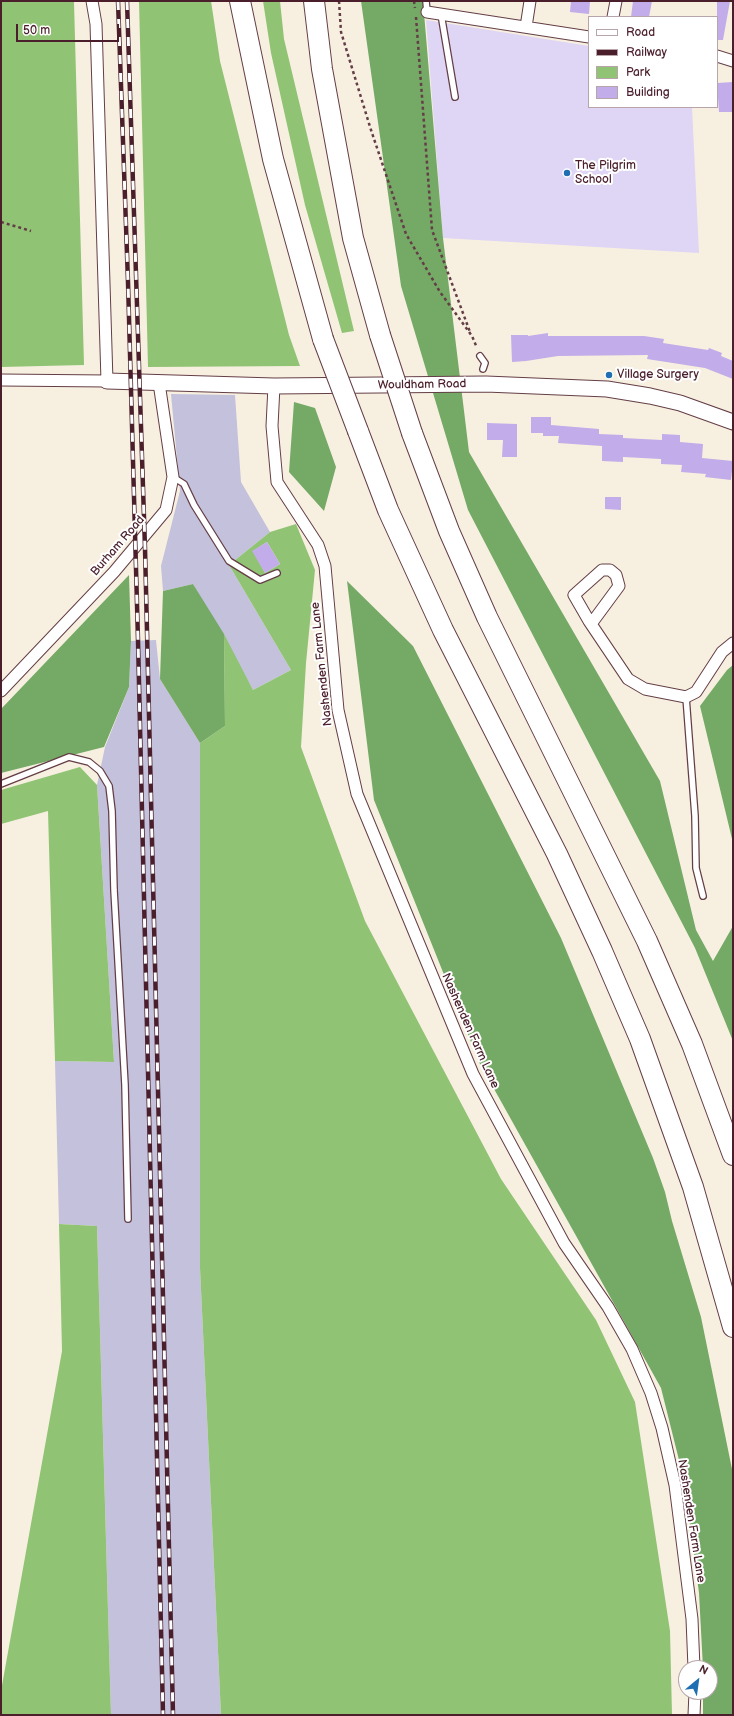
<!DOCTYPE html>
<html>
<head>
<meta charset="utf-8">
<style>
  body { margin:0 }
  #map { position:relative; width:734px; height:1716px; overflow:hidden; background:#f7f0e0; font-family:"Balsamiq Sans",sans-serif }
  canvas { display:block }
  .frame { position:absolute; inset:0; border:2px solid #4a1f2b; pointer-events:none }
  .legend { position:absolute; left:588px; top:16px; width:130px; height:92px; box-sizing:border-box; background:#fff; border:1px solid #b7a5aa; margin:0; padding:5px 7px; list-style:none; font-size:12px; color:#4a1f2b }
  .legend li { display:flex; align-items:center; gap:8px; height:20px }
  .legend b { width:20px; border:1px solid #b7a5aa }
  .north { position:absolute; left:678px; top:1660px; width:40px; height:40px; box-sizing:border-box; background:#fff; border:1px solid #b7a5aa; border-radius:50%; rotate:29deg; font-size:11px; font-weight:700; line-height:16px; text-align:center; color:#4a1f2b }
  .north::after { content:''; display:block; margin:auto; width:14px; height:18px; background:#1f6fb2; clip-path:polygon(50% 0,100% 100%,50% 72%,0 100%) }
  .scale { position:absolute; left:16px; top:24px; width:103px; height:18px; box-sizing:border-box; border:2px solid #4a1f2b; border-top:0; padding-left:5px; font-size:12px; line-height:14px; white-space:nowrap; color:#4a1f2b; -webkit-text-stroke:3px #fff; paint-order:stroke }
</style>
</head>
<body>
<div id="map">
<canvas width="734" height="1716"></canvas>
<div class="frame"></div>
<ul class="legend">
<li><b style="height:5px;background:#fff"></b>Road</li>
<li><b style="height:5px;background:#4a1f2b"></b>Railway</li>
<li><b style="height:11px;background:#90c374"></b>Park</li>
<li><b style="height:11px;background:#c2ace9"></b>Building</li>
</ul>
<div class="north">N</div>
<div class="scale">50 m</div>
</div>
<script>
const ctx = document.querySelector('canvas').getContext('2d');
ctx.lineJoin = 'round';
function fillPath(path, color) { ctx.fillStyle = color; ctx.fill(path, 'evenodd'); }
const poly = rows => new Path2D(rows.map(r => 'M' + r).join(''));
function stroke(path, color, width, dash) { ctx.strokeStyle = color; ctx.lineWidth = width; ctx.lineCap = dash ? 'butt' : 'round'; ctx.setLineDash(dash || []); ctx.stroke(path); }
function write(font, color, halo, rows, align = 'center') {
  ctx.font = font + ' "Balsamiq Sans",sans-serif'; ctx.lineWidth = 4; ctx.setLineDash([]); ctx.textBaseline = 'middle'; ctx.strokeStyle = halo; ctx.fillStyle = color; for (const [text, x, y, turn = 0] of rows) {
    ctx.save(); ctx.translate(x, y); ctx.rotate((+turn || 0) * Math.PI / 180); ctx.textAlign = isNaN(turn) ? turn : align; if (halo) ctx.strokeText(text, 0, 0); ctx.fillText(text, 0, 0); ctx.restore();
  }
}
fillPath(poly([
  [426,20,589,46,589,107,692,107,699,253,443,238]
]), '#dfd5f5');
fillPath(poly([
  [171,394,235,395,241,482,270,532,229,565,291,670,253,690,193,584,163,591,161,566,180,491],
  [156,640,160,679,200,743,200,1268,221,1715,111,1715,97,1226,59,1224,55,1061,114,1062,97,785,105,747,129,687,131,641]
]), '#c3c1db');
fillPath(poly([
  [1,1,74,2,84,365,1,367],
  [139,1,211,1,220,61,289,335,300,366,148,367],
  [263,1,280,1,284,39,354,331,342,333,305,205,271,53],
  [296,524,315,570,306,663,301,747,365,921,501,1179,596,1320,635,1402,670,1631,672,1715,221,1715,200,1268,200,743,225,726,224,634,253,690,291,670,229,565,270,532],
  [267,542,280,564,265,573,253,551],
  [80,767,97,785,114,1062,55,1061,48,811,1,824,1,790],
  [59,1224,97,1226,111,1715,1,1715,1,1691,62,1351]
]), '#90c374');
fillPath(poly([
  [361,1,423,1,443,238,469,452,660,781,696,930,713,961,733,926,733,1041,695,948,468,510,401,286],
  [294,402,315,408,336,467,324,511,289,472],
  [129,575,131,641,129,687,104,747,1,773,1,709],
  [347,581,413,646,561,938,653,1158,665,1192,672,1221,701,1317,733,1474,733,1715,703,1715,703,1692,710,1692,710,1668,703,1668,699,1593,691,1531,679,1460,661,1388,479,1062,374,800],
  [193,584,224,634,225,726,200,743,160,679,163,591],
  [733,665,733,843,700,706,727,670]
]), '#74a966');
fillPath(poly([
  [571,1,590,1,589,14,570,12],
  [633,1,652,1,649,17,631,17],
  [717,1,730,1,723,40,717,40],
  [733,82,733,112,719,112,717,83],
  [548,333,548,336,644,336,664,339,663,343,708,350,709,348,722,353,721,356,733,361,733,379,705,368,647,359,648,355,558,356,526,361,512,362,511,335,528,335,528,336],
  [531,417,551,417,551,425,599,429,599,434,623,435,623,438,662,440,662,434,680,435,680,442,703,444,702,458,733,461,731,480,705,477,706,474,681,472,682,465,661,464,661,459,623,457,623,462,602,461,602,446,558,443,559,436,543,436,543,433,531,433],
  [487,423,517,424,517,457,502,457,503,440,487,440],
  [605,497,621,497,621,510,605,509],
  [267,542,280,564,265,573,252,551]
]), '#c2ace9');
const lane = poly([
  [426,1,427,12],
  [441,14,455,97],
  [480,356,485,363,483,369],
  [173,477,184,484,194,505,229,561,260,580,277,573],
  [686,697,695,816,696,868,703,896],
  [1,784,69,757,89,762,100,771,109,786,112,811,114,890,125,1085,128,1219]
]);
const street = poly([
  [427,12,589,37],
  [613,17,616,1],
  [526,27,530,1],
  [717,56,733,61],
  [1,380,107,381,96,24,92,1],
  [274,386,272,426,277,482,318,545,325,566,338,710,357,794,473,1074,564,1243,608,1307,632,1349,651,1393,662,1428,675,1485,692,1619,694,1668],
  [591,624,619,586,616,575,610,570,602,570,574,595,589,621,628,679,645,689,686,697,696,692,722,652,733,643],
  [1,691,114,572,166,510,173,477,159,383],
  [694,1715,695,1692]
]);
const secondary = poly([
  [107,381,274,386,486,384,607,389,650,396,680,403,733,422]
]);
const highway = poly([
  [240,1,273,159,323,339],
  [314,1,322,69,353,238,380,335],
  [358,431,388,510,443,630,557,854,602,951,640,1039,693,1187,733,1327],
  [412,433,449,531,487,617,647,941,692,1044,733,1155]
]);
stroke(lane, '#643e46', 8);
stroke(street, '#643e46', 13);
stroke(secondary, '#643e46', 17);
stroke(highway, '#643e46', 22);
stroke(poly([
  [339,1,341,32,371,130,406,234,440,292,472,336,477,348],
  [414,1,415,8],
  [416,17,432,230,470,332],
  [1,222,31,231]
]), '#643e46', 2.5, [3, 3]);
stroke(lane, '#fff', 5.5);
stroke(street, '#fff', 11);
stroke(secondary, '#fff', 15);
stroke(highway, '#fff', 20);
const rail = poly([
  [118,1,128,282,138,640,163,1715],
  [127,1,145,548,173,1715]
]);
stroke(rail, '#4a1f2b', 4.5);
stroke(rail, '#fff', 3, [9]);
const highwayBridge = poly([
  [380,335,412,433],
  [323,339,358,431]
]);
stroke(highwayBridge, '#643e46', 22, []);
stroke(highwayBridge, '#fff', 20);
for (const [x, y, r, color] of [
  [567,173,4,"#1f6fb2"],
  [609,375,4,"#1f6fb2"]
]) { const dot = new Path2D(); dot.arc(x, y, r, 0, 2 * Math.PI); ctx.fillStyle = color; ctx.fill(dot); stroke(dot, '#fff', 1.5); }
write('12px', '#4a1f2b', '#fff', [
  ["The Pilgrim",575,166],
  ["School",575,180],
  ["Village Surgery",617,375]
], 'left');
write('12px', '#4a1f2b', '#fff', [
  ["Wouldham Road",422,385,-1],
  ["Burham Road",118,546,-49],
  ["Nashenden Farm Lane",322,664,-96],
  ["Nashenden Farm Lane",470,1031,66],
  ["Nashenden Farm Lane",691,1521,81]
]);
</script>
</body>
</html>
